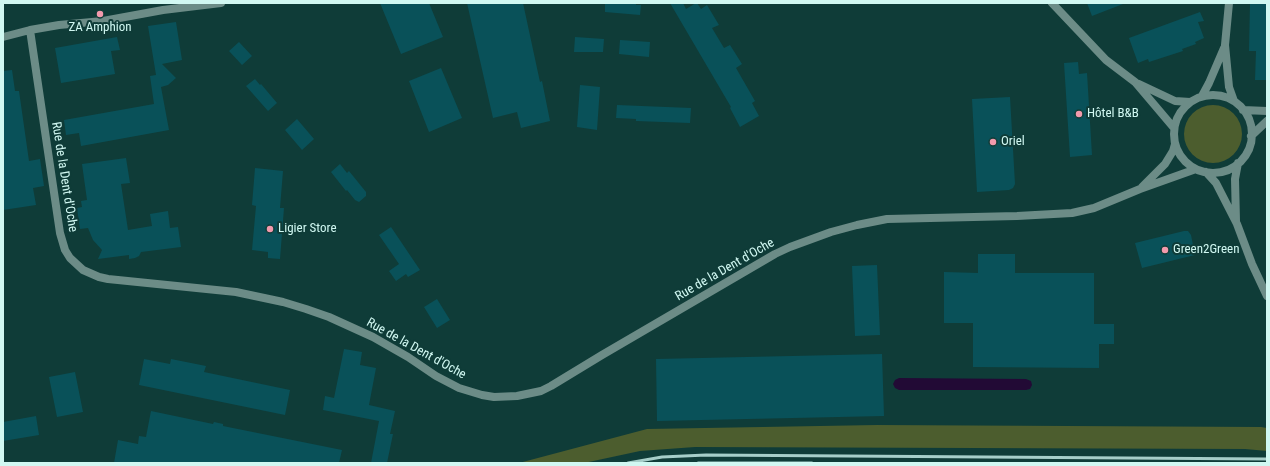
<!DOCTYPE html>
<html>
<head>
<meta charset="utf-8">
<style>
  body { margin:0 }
  #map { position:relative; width:1270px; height:466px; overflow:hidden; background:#0f3c38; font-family:"Roboto Condensed",sans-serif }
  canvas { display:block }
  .frame { position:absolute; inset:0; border:4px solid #d1f8f2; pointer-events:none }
</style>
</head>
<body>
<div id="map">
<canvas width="1270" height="466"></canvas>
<div class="frame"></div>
</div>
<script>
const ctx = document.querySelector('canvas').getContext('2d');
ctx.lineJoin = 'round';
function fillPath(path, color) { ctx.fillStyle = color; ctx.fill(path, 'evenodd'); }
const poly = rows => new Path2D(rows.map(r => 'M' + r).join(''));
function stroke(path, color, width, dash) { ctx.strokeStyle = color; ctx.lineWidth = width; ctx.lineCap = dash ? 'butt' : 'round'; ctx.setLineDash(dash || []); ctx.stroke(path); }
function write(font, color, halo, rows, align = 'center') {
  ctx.font = font + ' "Roboto Condensed",sans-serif'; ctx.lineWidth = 4; ctx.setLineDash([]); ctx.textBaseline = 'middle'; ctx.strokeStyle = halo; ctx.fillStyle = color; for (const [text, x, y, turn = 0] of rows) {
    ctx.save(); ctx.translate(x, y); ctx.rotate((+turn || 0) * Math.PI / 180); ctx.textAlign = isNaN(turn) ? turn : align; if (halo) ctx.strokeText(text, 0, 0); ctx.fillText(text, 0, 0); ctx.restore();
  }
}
fillPath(poly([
  '1184 134a29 29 0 1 1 58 0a29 29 0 1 1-58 0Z',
  [877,425,1261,427,1267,428,1267,451,1245,449,695,447,640,451,584,463,519,463,647,429]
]), '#4c5d2e');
fillPath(poly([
  [899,378,1026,379,1031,381,1032,385,1030,389,1026,390,899,390,895,388,893,384,895,380]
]), '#220a35');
fillPath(poly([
  [380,3,429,3,443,37,401,54],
  [467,3,523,3,540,82,542,81,550,121,521,128,517,112,493,118],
  [605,3,636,3,636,5,641,5,640,15,605,12],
  [670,3,683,3,686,9,696,3,697,3,701,9,707,5,719,25,712,28,724,48,730,45,742,64,736,68,755,101,752,103,759,116,740,127,730,108,731,107],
  [1087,3,1123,3,1123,4,1092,16],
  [1250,3,1267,3,1267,80,1255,80,1256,51,1249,51],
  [1200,12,1204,21,1198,22,1204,38,1195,42,1196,44,1182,49,1183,51,1149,62,1148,59,1138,63,1129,38],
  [176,22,182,60,162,64,176,78,168,85,161,87,169,130,81,146,79,133,66,135,64,120,154,104,150,76,156,75,148,26],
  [117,37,120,50,111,51,115,74,61,83,55,48],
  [575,37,604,39,603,52,574,52],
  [620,40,650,42,649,57,619,54],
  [239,42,252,56,242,65,229,51],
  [1078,62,1079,74,1087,73,1092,155,1070,157,1064,63],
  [441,68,462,118,429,132,409,81],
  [12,70,15,91,19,91,29,161,40,159,44,186,33,188,36,205,3,210,3,71],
  [255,79,260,85,261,84,277,103,268,111,246,86],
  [580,85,600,87,597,130,577,127],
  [1010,97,1015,184,1013,188,1009,190,977,192,972,99],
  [617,105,691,108,690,123,636,121,636,119,616,118],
  [297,119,314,139,302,150,285,130],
  [126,158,130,183,121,184,128,230,152,226,150,214,168,211,170,228,178,227,181,247,141,252,139,256,135,258,129,259,129,255,98,259,102,250,93,240,88,228,80,229,77,208,82,207,81,201,87,200,82,164],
  [340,164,347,173,349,171,366,192,366,196,359,202,355,200,347,190,346,191,331,172],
  [255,168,283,171,280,208,284,208,280,259,268,258,268,252,252,250,256,206,252,205],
  [391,227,420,270,408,277,406,274,396,281,389,271,399,264,379,235],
  [1184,231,1188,231,1191,235,1195,255,1142,268,1135,243],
  [978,254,1015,254,1015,273,1094,273,1094,324,1114,324,1114,344,1099,344,1099,368,973,367,973,323,944,323,944,272,978,273],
  [877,265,880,335,855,336,852,266],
  [437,299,450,320,437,328,424,307],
  [344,349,362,352,360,365,376,368,369,405,395,411,390,434,393,434,387,463,371,463,379,421,323,410,325,396,334,398],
  [882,354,884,416,657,421,656,359],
  [144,359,170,364,171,359,206,366,204,372,290,390,285,415,139,385],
  [75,372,83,412,57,417,49,377],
  [151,411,213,424,214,422,223,424,223,426,342,450,339,463,114,463,118,440,138,444,139,436,146,437],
  [36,416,39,435,3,441,3,422]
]), '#095159');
stroke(poly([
  [1052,3,1106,60,1135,82,1174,128],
  [1229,3,1225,45,1229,87,1234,101],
  [30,30,60,233,65,250,70,258,83,270,99,277,108,279,236,292,283,302,306,309,329,317,373,337,408,357,436,376,459,388,482,395,494,397,517,396,541,391,551,386,602,355,775,254,790,247,831,232,857,225,887,219,1017,216,1072,213,1094,208,1140,189,1196,169],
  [3,37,30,30,59,25,103,21,163,10,221,3],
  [1139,84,1175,101,1190,102],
  '1174 134a39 39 0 1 1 78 0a39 39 0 1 1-78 0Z',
  [1202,96,1209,83,1224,48],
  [1243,110,1267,111],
  [1251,136,1267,121],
  [1206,172,1216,183,1237,224,1252,264,1267,296],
  [1142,187,1165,164,1173,151,1175,144],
  [1236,221,1235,179,1238,163]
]), '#6c8c87', 8);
stroke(poly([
  [628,463,662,457,706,455,1267,459],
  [698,463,812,463]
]), '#a6cec9', 3);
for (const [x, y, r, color] of [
  [100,14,4,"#f29aad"],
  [1079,114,4,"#f29aad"],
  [993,142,4,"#f29aad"],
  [270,229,4,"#f29aad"],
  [1165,250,4,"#f29aad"]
]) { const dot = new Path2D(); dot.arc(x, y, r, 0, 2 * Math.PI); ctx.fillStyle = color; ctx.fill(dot); stroke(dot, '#0f3c38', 1.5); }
write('13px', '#d1f8f2', '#0f3c38', [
  ["ZA Amphion",100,28,"center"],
  ["Hôtel B&B",1087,114],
  ["Oriel",1001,142],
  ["Ligier Store",278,229],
  ["Green2Green",1173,250]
], 'left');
write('13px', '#d1f8f2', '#0f3c38', [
  ["Rue de la Dent d'Oche",64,177,81],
  ["Rue de la Dent d'Oche",725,270,-30],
  ["Rue de la Dent d'Oche",416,349,29]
]);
</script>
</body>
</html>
